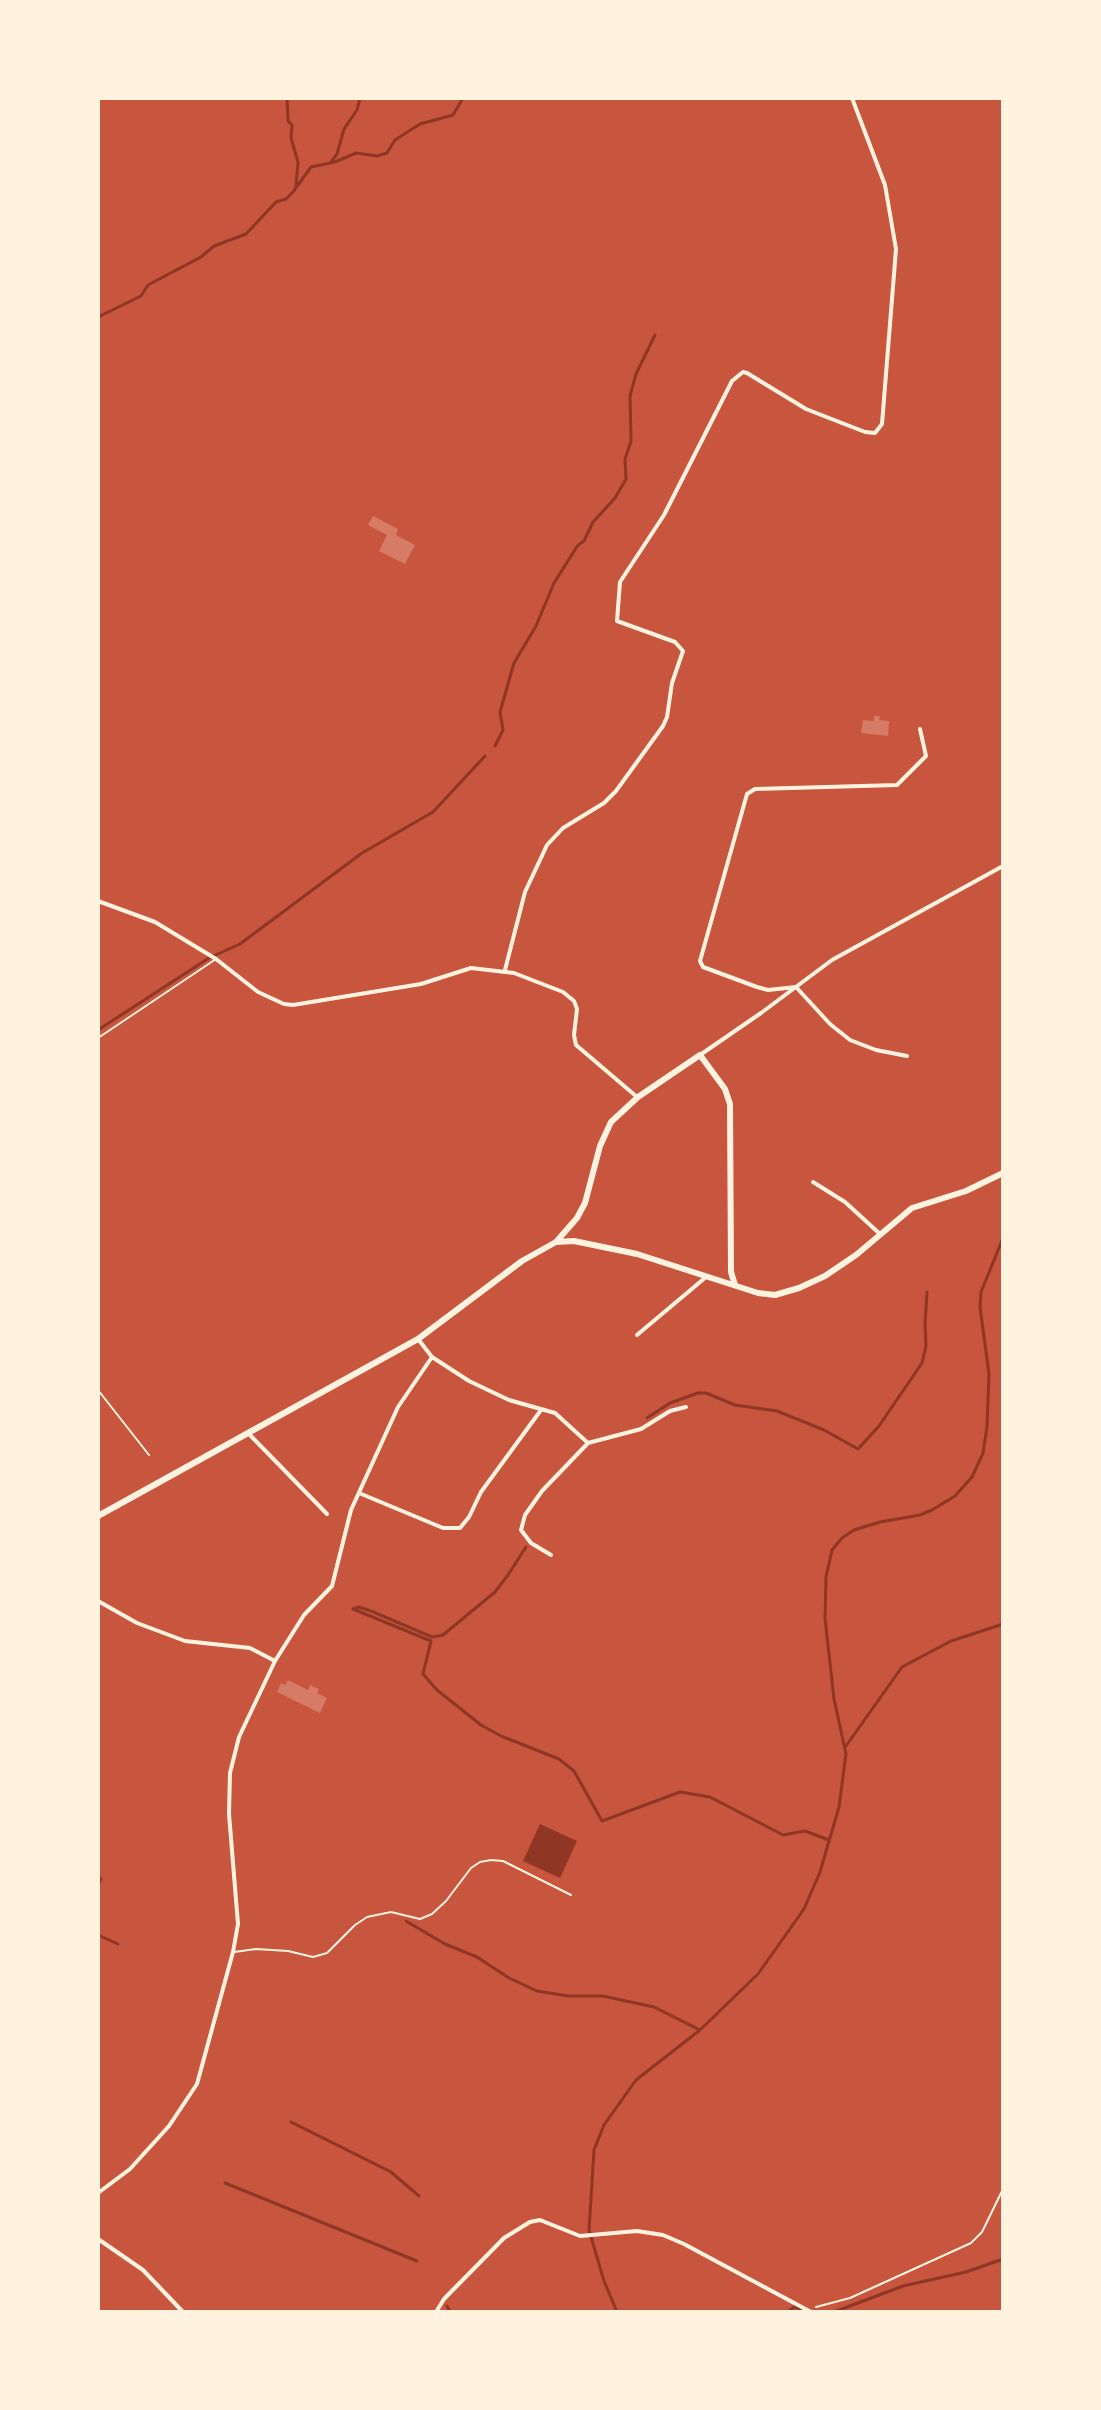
<!DOCTYPE html>
<html>
<head>
<meta charset="utf-8">
<style>
  body { margin:0 }
  #map { position:relative; width:1101px; height:2410px; overflow:hidden; background:#c8553d; font-family:"Archivo Narrow",sans-serif }
  canvas { display:block }
  .frame { position:absolute; inset:0; border:100px solid #fff3e0; pointer-events:none }
</style>
</head>
<body>
<div id="map">
<canvas width="1101" height="2410"></canvas>
<div class="frame"></div>
</div>
<script>
const ctx = document.querySelector('canvas').getContext('2d');
ctx.lineJoin = 'round';
function fillPath(path, color) { ctx.fillStyle = color; ctx.fill(path, 'evenodd'); }
const poly = rows => new Path2D(rows.map(r => 'M' + r).join(''));
function stroke(path, color, width, dash) { ctx.strokeStyle = color; ctx.lineWidth = width; ctx.lineCap = dash ? 'butt' : 'round'; ctx.setLineDash(dash || []); ctx.stroke(path); }
fillPath(poly([
  [540,1824,577,1841,560,1878,523,1861]
]), '#8f3625');
stroke(poly([
  [287,98,288,121,292,125,291,138,298,162,296,186],
  [331,162,337,154,344,129,357,110,360,98],
  [98,317,141,296,148,285,201,257,214,246,246,234,276,202,286,199,293,192,311,167,335,162,356,153,377,156,387,153,395,140,420,124,453,115,463,98],
  [495,746,503,730,500,712,514,663,536,626,554,583,578,545,584,541,593,522,615,498,626,479,625,459,631,441,630,396,636,374,655,335],
  [98,1030,209,958,240,944,362,853,433,812,485,756],
  [647,1418,670,1403,698,1393,706,1393,735,1405,777,1411,824,1430,858,1449,879,1426,922,1363,926,1346,925,1324,927,1292],
  [353,1609,431,1641,423,1674,437,1690,481,1725,501,1736,559,1759,574,1771,602,1821,680,1792,710,1797,783,1835,805,1831,829,1840],
  [353,1609,359,1607,371,1611,432,1637,443,1635,495,1592,508,1575,526,1547],
  [846,1746,902,1667,951,1641,1003,1624],
  [98,1877,101,1879,98,1885],
  [406,1921,445,1944,477,1957,509,1978,537,1991,568,1996,603,1996,654,2007,700,2030],
  [98,1935,118,1944],
  [291,2122,391,2172,419,2196],
  [225,2183,417,2261],
  [447,2306,450,2312],
  [617,2312,604,2281,589,2230,594,2150,604,2125,636,2080,700,2030,758,1974,804,1909,820,1872,839,1807,846,1754,834,1699,825,1618,826,1577,832,1550,842,1538,854,1530,880,1522,920,1515,932,1510,955,1496,972,1477,983,1453,987,1427,989,1374,980,1307,981,1292,1003,1238],
  [788,2312,794,2307,804,2310],
  [834,2312,903,2286,966,2272,1003,2259]
]), '#8f3625', 3);
fillPath(poly([
  [373,516,398,529,396,535,415,545,405,564,379,551,387,535,368,525],
  [874,716,880,716,879,720,889,721,888,736,861,733,863,720,874,721],
  [288,1680,308,1690,310,1685,319,1689,317,1693,327,1698,320,1713,277,1692,281,1683,285,1685]
]), '#d67c66');
stroke(poly([
  [816,2307,850,2298,971,2243,982,2232,1003,2189]
]), '#fff3e0', 2);
stroke(poly([
  [98,1038,216,959],
  [98,1390,149,1455],
  [234,1952,256,1949,288,1951,313,1957,327,1953,355,1925,367,1917,391,1912,420,1919,432,1914,446,1901,471,1868,480,1862,491,1860,503,1861,571,1895]
]), '#fff3e0', 2);
stroke(poly([
  [98,901,155,922,216,959,258,992,284,1004,293,1005,421,984,471,968,514,973,563,992,574,1001,577,1009,574,1035,576,1045,637,1097],
  [505,970,525,892,547,845,563,828,604,803,616,791,663,726,667,717,672,683,683,651,675,642,617,621,620,582,664,515,732,381,743,372,747,373,806,409,865,432,875,433,882,424,896,249,885,185,852,98],
  [700,1055,761,1013,832,960,1003,866],
  [907,1056,876,1050,850,1040,830,1024,796,987,768,990,757,987,703,967,700,961,747,794,755,789,897,785,926,756,920,729],
  [813,1182,845,1202,880,1234],
  [637,1335,706,1277],
  [418,1339,432,1357,469,1381,509,1400,555,1413,588,1443],
  [249,1434,327,1514],
  [359,1493,443,1528,460,1528,469,1517,481,1492,541,1410],
  [551,1555,531,1543,521,1530,525,1515,542,1491,588,1443,641,1429,670,1411,686,1407],
  [98,1601,137,1623,185,1641,250,1648,275,1661],
  [98,2193,130,2169,169,2126,197,2084,233,1952,238,1924,229,1814,230,1773,239,1737,275,1661,304,1615,332,1586,351,1510,398,1407,432,1357],
  [98,2239,143,2270,183,2312],
  [436,2312,444,2299,504,2238,530,2222,540,2220,580,2236,637,2231,663,2235,684,2244,811,2312]
]), '#fff3e0', 4);
stroke(poly([
  [556,1242,574,1241,637,1254,758,1293,775,1295,799,1288,825,1276,856,1255,912,1208,966,1191,1003,1173],
  [98,1516,418,1339,522,1261,556,1242,577,1218,585,1203,600,1146,611,1122,638,1097,700,1055,725,1089,730,1104,731,1272,735,1285]
]), '#fff3e0', 6);
</script>
</body>
</html>
